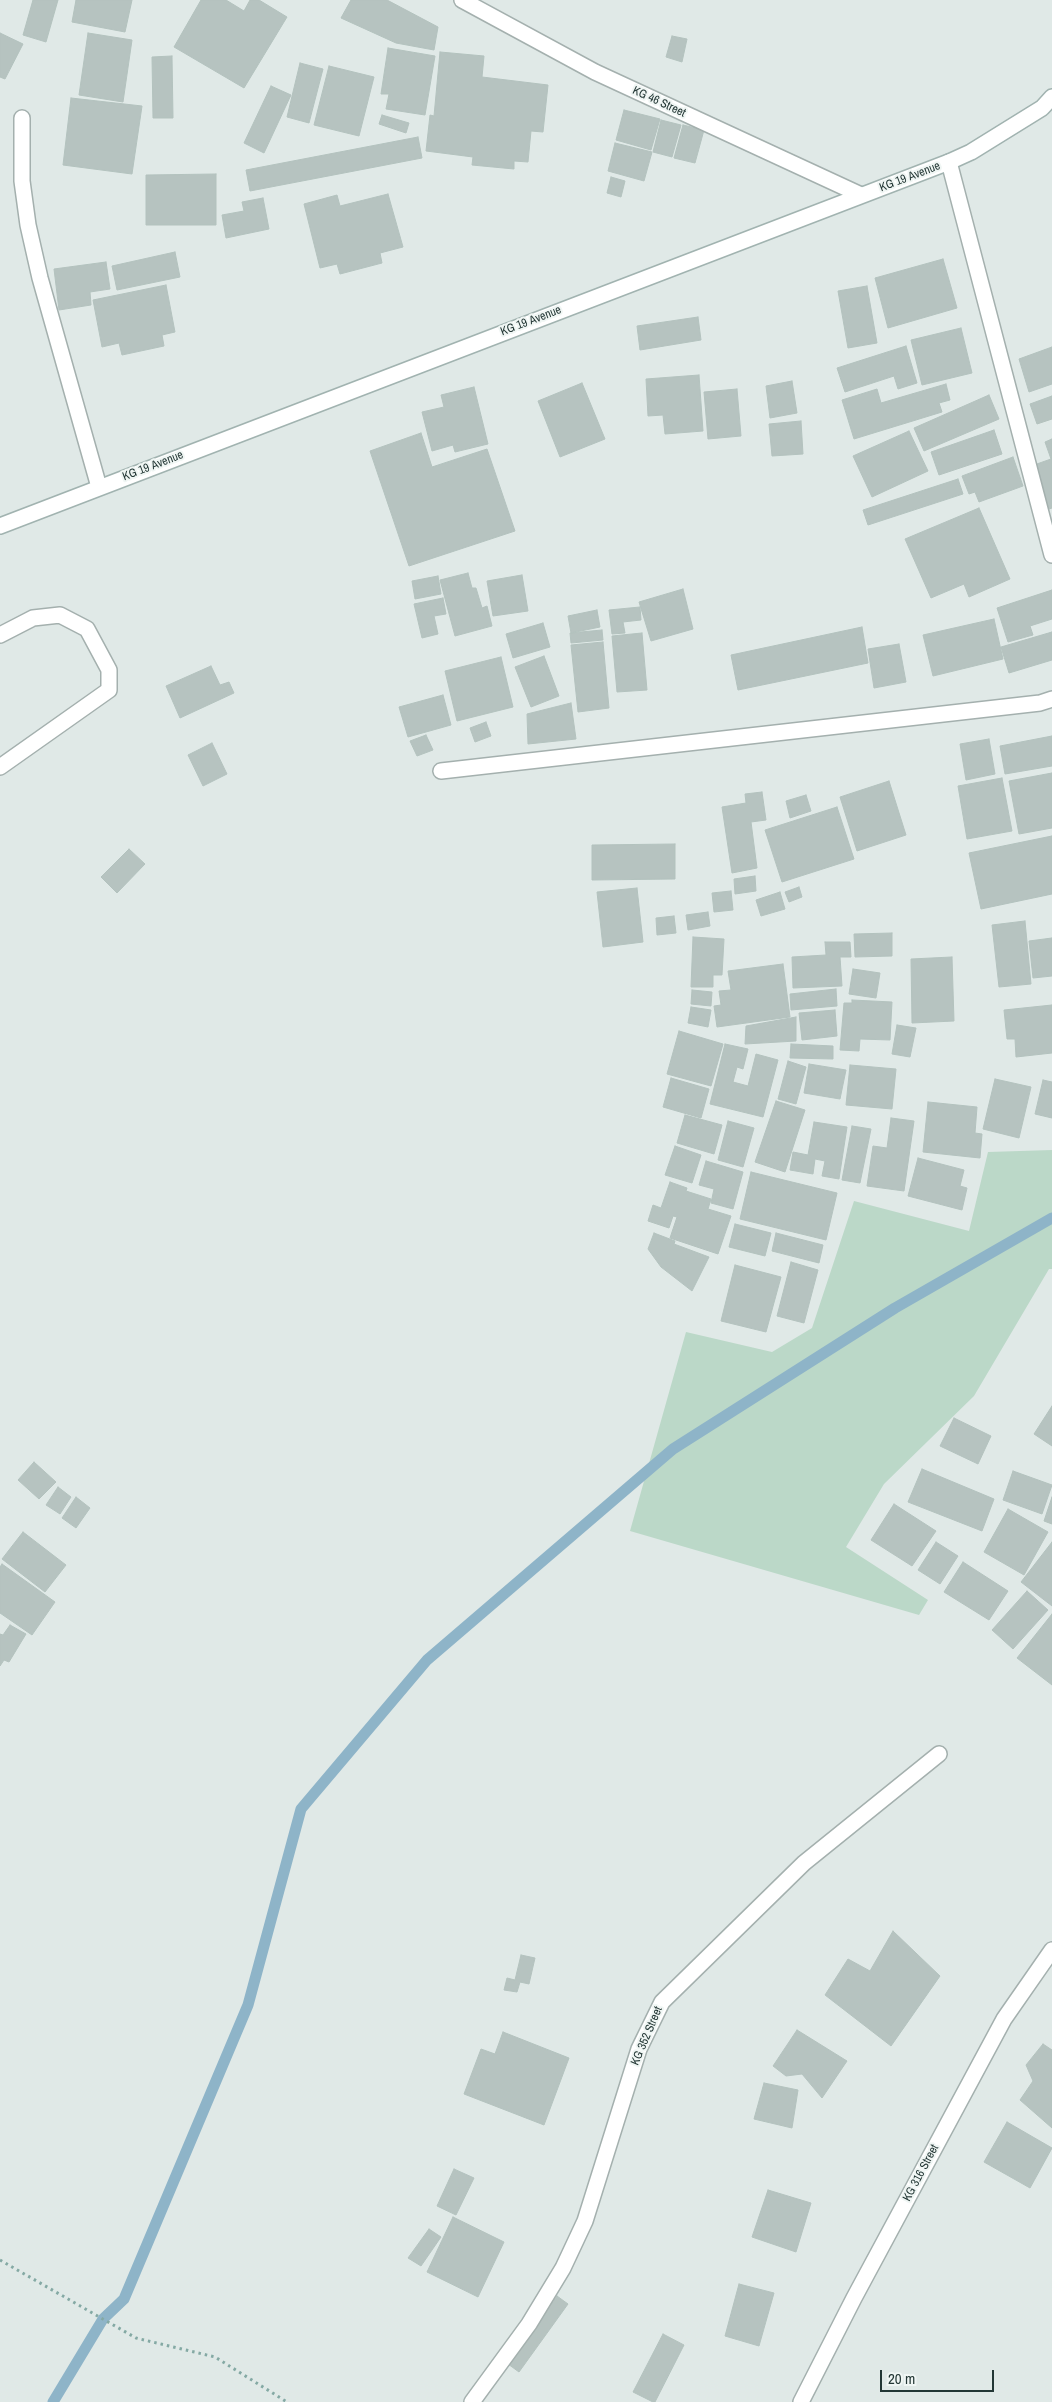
<!DOCTYPE html>
<html>
<head>
<meta charset="utf-8">
<style>
  body { margin:0 }
  #map { position:relative; width:1052px; height:2402px; overflow:hidden; background:#e0e9e7; font-family:"Archivo Narrow",sans-serif }
  canvas { display:block }
  .scale { position:absolute; left:880px; top:2370px; width:114px; height:22px; box-sizing:border-box; border:2px solid #233735; border-top:0; padding-left:6px; font-size:15px; line-height:18px; white-space:nowrap; color:#233735; -webkit-text-stroke:4px #f0f6f4; paint-order:stroke }
</style>
</head>
<body>
<div id="map">
<canvas width="1052" height="2402"></canvas>
<div class="scale">20 m</div>
</div>
<script>
const ctx = document.querySelector('canvas').getContext('2d');
ctx.lineJoin = 'round';
function fillPath(path, color) { ctx.fillStyle = color; ctx.fill(path, 'evenodd'); }
const poly = rows => new Path2D(rows.map(r => 'M' + r).join(''));
function stroke(path, color, width, dash) { ctx.strokeStyle = color; ctx.lineWidth = width; ctx.lineCap = dash ? 'butt' : 'round'; ctx.setLineDash(dash || []); ctx.stroke(path); }
function write(font, color, halo, rows, align = 'center') {
  ctx.font = font + ' "Archivo Narrow",sans-serif'; ctx.lineWidth = 4; ctx.setLineDash([]); ctx.textBaseline = 'middle'; ctx.strokeStyle = halo; ctx.fillStyle = color; for (const [text, x, y, turn = 0] of rows) {
    ctx.save(); ctx.translate(x, y); ctx.rotate((+turn || 0) * Math.PI / 180); ctx.textAlign = isNaN(turn) ? turn : align; if (halo) ctx.strokeText(text, 0, 0); ctx.fillText(text, 0, 0); ctx.restore();
  }
}
fillPath(poly([
  [1052,1150,1052,1269,1049,1269,974,1396,884,1484,846,1547,928,1600,919,1615,630,1531,686,1332,772,1352,812,1328,854,1201,969,1231,988,1152]
]), '#bbd8c8');
stroke(poly([
  [53,2402,103,2319,124,2299,248,2005,301,1809,427,1660,673,1449,895,1308,1052,1218]
]), '#8eb4c8', 11);
const building = poly([
  [33,0,58,0,46,42,23,35,33,0],
  [76,0,132,0,125,32,72,22,76,0],
  [201,0,226,0,244,11,250,0,259,0,287,17,244,88,174,47,201,0],
  [351,0,387,0,438,27,434,50,396,43,341,18,351,0],
  [0,33,23,44,5,79,0,77,0,33],
  [88,33,132,40,123,102,79,95,88,33],
  [672,36,687,39,682,62,666,57,672,36],
  [388,48,435,56,425,115,386,109,389,94,381,94,388,48],
  [440,52,484,56,482,77,548,85,543,132,531,131,528,162,514,161,514,169,472,165,473,157,426,151,430,115,434,116,440,52],
  [172,56,173,118,153,118,152,57,172,56],
  [300,63,323,69,309,123,287,117,300,63],
  [329,66,374,77,359,136,314,125,329,66],
  [271,86,291,95,264,153,244,143,271,86],
  [71,98,142,106,132,174,63,165,71,98],
  [624,110,660,119,651,150,616,140,624,110],
  [382,115,409,123,406,133,379,124,382,115],
  [661,120,681,125,672,157,653,152,661,120],
  [683,125,704,130,695,163,674,158,683,125],
  [418,137,422,158,250,191,246,170,418,137],
  [615,143,652,152,644,181,608,171,615,143],
  [216,174,216,225,146,225,146,175,216,174],
  [611,177,625,181,621,197,607,193,611,177],
  [388,194,403,247,380,253,382,263,340,274,337,264,320,268,304,204,337,195,340,206,388,194],
  [263,198,269,229,226,238,222,215,244,211,242,202,263,198],
  [175,252,180,277,117,290,112,266,175,252],
  [943,259,957,308,888,328,875,278,943,259],
  [106,262,110,289,90,292,91,305,59,310,54,269,106,262],
  [166,285,175,332,162,335,164,346,122,355,119,343,102,347,93,300,166,285],
  [867,286,877,343,848,348,838,291,867,286],
  [698,317,701,340,640,350,637,326,698,317],
  [961,328,972,373,922,385,911,340,961,328],
  [906,346,917,383,898,389,894,376,845,392,837,368,906,346],
  [1052,347,1052,384,1029,392,1019,359,1052,347],
  [699,375,703,431,665,434,663,415,648,416,646,379,699,375],
  [792,381,797,413,770,418,766,386,792,381],
  [582,383,605,439,560,457,538,401,582,383],
  [946,384,950,400,939,403,942,412,854,439,842,400,877,389,881,403,946,384],
  [474,387,488,444,455,452,453,445,432,451,422,412,444,407,441,395,474,387],
  [737,389,741,436,708,439,704,392,737,389],
  [989,395,999,419,924,451,914,428,989,395],
  [1052,396,1052,419,1037,424,1030,404,1052,396],
  [801,421,803,454,772,456,769,424,801,421],
  [994,430,1002,454,939,475,931,452,994,430],
  [909,431,928,471,872,497,853,456,909,431],
  [421,433,432,467,487,449,515,531,409,566,370,451,421,433],
  [1052,439,1052,508,1049,509,1034,465,1051,459,1045,442,1052,439],
  [1013,457,1023,486,979,502,975,492,969,494,962,476,1013,457],
  [958,479,963,494,868,525,863,510,958,479],
  [979,508,1010,579,969,597,964,584,931,598,905,539,979,508],
  [468,573,472,588,476,588,482,608,487,606,492,626,455,636,440,580,468,573],
  [522,575,528,611,493,616,487,581,522,575],
  [438,576,441,594,415,599,412,581,438,576],
  [683,589,693,629,651,641,639,602,683,589],
  [1052,590,1052,619,1030,626,1033,635,1008,642,997,608,1052,590],
  [443,598,446,614,434,616,438,634,422,638,414,604,443,598],
  [640,607,641,620,623,622,625,633,612,634,609,610,640,607],
  [597,610,600,627,571,633,568,616,597,610],
  [994,619,1003,659,933,676,923,635,994,619],
  [543,623,550,647,513,658,506,634,543,623],
  [862,627,868,663,738,690,731,655,862,627],
  [602,630,603,640,571,643,570,633,602,630],
  [1052,632,1052,660,1009,673,1001,647,1052,632],
  [642,633,647,690,617,692,612,636,642,633],
  [603,642,609,708,578,712,571,645,603,642],
  [899,644,906,682,874,688,868,649,899,644],
  [544,656,559,696,531,707,515,667,544,656],
  [501,657,513,707,457,721,445,671,501,657],
  [211,666,220,685,229,682,234,693,180,718,166,686,211,666],
  [443,695,451,725,408,737,399,707,443,695],
  [571,703,576,739,528,744,527,714,571,703],
  [486,722,491,736,475,742,470,728,486,722],
  [426,735,433,750,417,756,410,741,426,735],
  [1052,736,1052,766,1005,774,1000,746,1052,736],
  [989,739,995,774,966,780,960,744,989,739],
  [212,743,227,774,203,786,188,755,212,743],
  [1052,773,1052,828,1019,834,1009,781,1052,773],
  [1002,778,1012,831,967,839,958,786,1002,778],
  [889,781,906,835,857,851,840,797,889,781],
  [762,792,766,820,751,822,757,868,732,873,722,807,746,803,745,794,762,792],
  [806,795,811,811,790,818,786,801,806,795],
  [837,807,854,859,782,882,765,830,837,807],
  [1052,836,1052,894,981,909,969,853,1052,836],
  [675,844,675,879,592,880,592,845,675,844],
  [129,849,145,864,117,893,101,877,129,849],
  [755,876,756,891,735,894,734,879,755,876],
  [799,887,802,897,789,902,785,892,799,887],
  [637,888,643,942,603,947,597,892,637,888],
  [731,891,733,910,714,912,712,893,731,891],
  [780,892,785,909,761,916,756,900,780,892],
  [708,912,710,926,688,930,686,915,708,912],
  [674,916,676,933,657,935,656,918,674,916],
  [1025,921,1031,984,999,987,992,925,1025,921],
  [892,933,892,956,855,957,854,934,892,933],
  [693,937,724,939,722,975,713,975,713,987,691,987,693,937],
  [1052,938,1052,976,1033,978,1029,941,1052,938],
  [825,942,850,942,851,957,840,957,842,986,793,988,792,957,826,955,825,942],
  [952,957,954,1021,912,1023,911,959,952,957],
  [783,964,790,1017,717,1027,714,1006,721,1005,719,991,731,990,728,971,783,964],
  [853,969,880,973,876,998,849,994,853,969],
  [836,989,837,1006,791,1010,790,994,836,989],
  [692,990,712,992,711,1006,691,1004,692,990],
  [852,1000,892,1002,890,1040,860,1039,859,1051,840,1050,844,1003,852,1003,852,1000],
  [1052,1005,1052,1053,1016,1057,1015,1039,1007,1039,1004,1010,1052,1005],
  [691,1007,711,1010,708,1027,688,1023,691,1007],
  [835,1010,837,1036,802,1040,799,1013,835,1010],
  [796,1017,796,1041,745,1044,746,1026,796,1017],
  [897,1025,916,1028,910,1057,892,1054,897,1025],
  [679,1031,723,1044,711,1086,667,1074,679,1031],
  [725,1044,748,1049,743,1069,737,1067,733,1082,748,1086,756,1054,778,1060,763,1117,710,1104,725,1044],
  [791,1044,833,1046,833,1059,790,1058,791,1044],
  [788,1061,806,1067,796,1104,778,1099,788,1061],
  [809,1064,846,1070,840,1099,804,1093,809,1064],
  [850,1065,896,1069,892,1109,846,1105,850,1065],
  [671,1078,709,1089,701,1118,663,1107,671,1078],
  [995,1079,1031,1087,1019,1138,983,1129,995,1079],
  [1043,1080,1052,1082,1052,1118,1035,1114,1043,1080],
  [776,1101,805,1110,785,1172,755,1162,776,1101],
  [928,1102,977,1107,975,1133,982,1134,980,1158,923,1152,928,1102],
  [685,1115,722,1125,714,1154,677,1143,685,1115],
  [891,1118,914,1121,904,1191,867,1186,873,1146,887,1148,891,1118],
  [728,1121,754,1128,743,1167,718,1160,728,1121],
  [814,1122,847,1127,839,1179,822,1176,825,1161,815,1159,813,1174,790,1170,793,1152,808,1155,814,1122],
  [852,1126,871,1129,860,1183,842,1180,852,1126],
  [675,1146,701,1155,692,1183,665,1175,675,1146],
  [918,1158,964,1170,960,1186,967,1188,962,1210,908,1196,918,1158],
  [706,1161,743,1172,733,1209,711,1203,714,1189,699,1185,706,1161],
  [751,1172,837,1193,826,1240,740,1219,751,1172],
  [670,1182,687,1188,686,1191,711,1199,708,1209,731,1216,718,1254,670,1238,677,1217,673,1216,669,1228,648,1221,653,1205,661,1208,670,1182],
  [735,1224,771,1233,765,1256,729,1247,735,1224],
  [654,1233,675,1241,674,1244,709,1257,692,1291,661,1267,648,1249,654,1233],
  [776,1233,823,1245,819,1263,772,1251,776,1233],
  [791,1262,818,1270,804,1323,777,1316,791,1262],
  [735,1265,781,1277,766,1332,721,1321,735,1265],
  [1052,1406,1052,1446,1034,1434,1052,1406],
  [954,1418,991,1436,978,1464,940,1446,954,1418],
  [34,1462,56,1482,39,1499,18,1480,34,1462],
  [922,1469,994,1499,982,1531,908,1502,922,1469],
  [1013,1471,1052,1485,1042,1514,1003,1500,1013,1471],
  [58,1487,71,1497,60,1514,46,1505,58,1487],
  [76,1497,90,1508,76,1528,62,1518,76,1497],
  [1052,1497,1052,1524,1044,1521,1052,1497],
  [894,1504,936,1531,912,1566,871,1540,894,1504],
  [1008,1509,1048,1532,1024,1575,984,1552,1008,1509],
  [23,1532,66,1565,45,1592,2,1559,23,1532],
  [936,1542,958,1556,940,1584,918,1570,936,1542],
  [1052,1542,1052,1606,1021,1582,1052,1542],
  [963,1562,1008,1591,989,1620,944,1592,963,1562],
  [2,1564,55,1602,32,1635,0,1613,0,1567,2,1564],
  [1027,1591,1048,1610,1013,1649,992,1630,1027,1591],
  [1052,1614,1052,1685,1017,1658,1052,1614],
  [10,1625,26,1634,9,1662,4,1660,0,1666,0,1634,3,1635,10,1625],
  [893,1931,940,1976,891,2046,825,1995,848,1959,870,1971,893,1931],
  [521,1955,535,1958,529,1984,520,1982,517,1992,504,1990,507,1978,515,1980,521,1955],
  [797,2030,847,2061,822,2098,802,2074,786,2076,773,2066,797,2030],
  [503,2032,569,2058,544,2125,464,2094,481,2049,495,2054,503,2032],
  [1043,2044,1052,2050,1052,2128,1020,2100,1033,2081,1026,2065,1043,2044],
  [764,2083,798,2090,792,2128,754,2119,764,2083],
  [1007,2122,1052,2148,1030,2188,984,2162,1007,2122],
  [454,2169,474,2178,456,2215,437,2206,454,2169],
  [768,2190,811,2203,796,2252,752,2237,768,2190],
  [453,2217,504,2242,478,2297,427,2272,453,2217],
  [429,2229,441,2237,421,2266,408,2258,429,2229],
  [739,2284,774,2293,759,2346,725,2336,739,2284],
  [557,2296,568,2304,519,2372,508,2364,557,2296],
  [663,2334,684,2345,655,2402,653,2402,633,2392,663,2334]
]);
fillPath(building, '#b6c3c0');
stroke(building, '#b3c2be', 1);
const lane = poly([
  [0,635,33,618,60,615,87,629,109,670,109,690,0,767]
]);
const street = poly([
  [462,0,595,72,861,195],
  [22,118,22,181,28,225,40,278,99,487],
  [949,162,1052,555],
  [441,771,1040,703,1052,699],
  [472,2402,529,2324,563,2268,585,2221,639,2049,662,2002,804,1863,939,1754],
  [801,2402,854,2298,1004,2019,1052,1950]
]);
const secondary = poly([
  [0,526,949,162,971,152,1042,108,1052,97]
]);
stroke(lane, '#a4b0ae', 18);
stroke(street, '#a4b0ae', 18);
stroke(secondary, '#a1b3b0', 18);
stroke(poly([
  [0,2260,136,2338,215,2357,287,2402]
]), '#84a9a4', 3, [2.5, 4]);
stroke(lane, '#fff', 15);
stroke(street, '#fff', 15);
stroke(secondary, '#fff', 15);
write('12px', '#233735', '#f0f6f4', [
  ["KG 46 Street",659,102,25],
  ["KG 19 Avenue",910,177,-21],
  ["KG 19 Avenue",531,321,-21],
  ["KG 19 Avenue",153,466,-21],
  ["KG 352 Street",647,2036,-67],
  ["KG 316 Street",921,2173,-62]
]);
</script>
</body>
</html>
